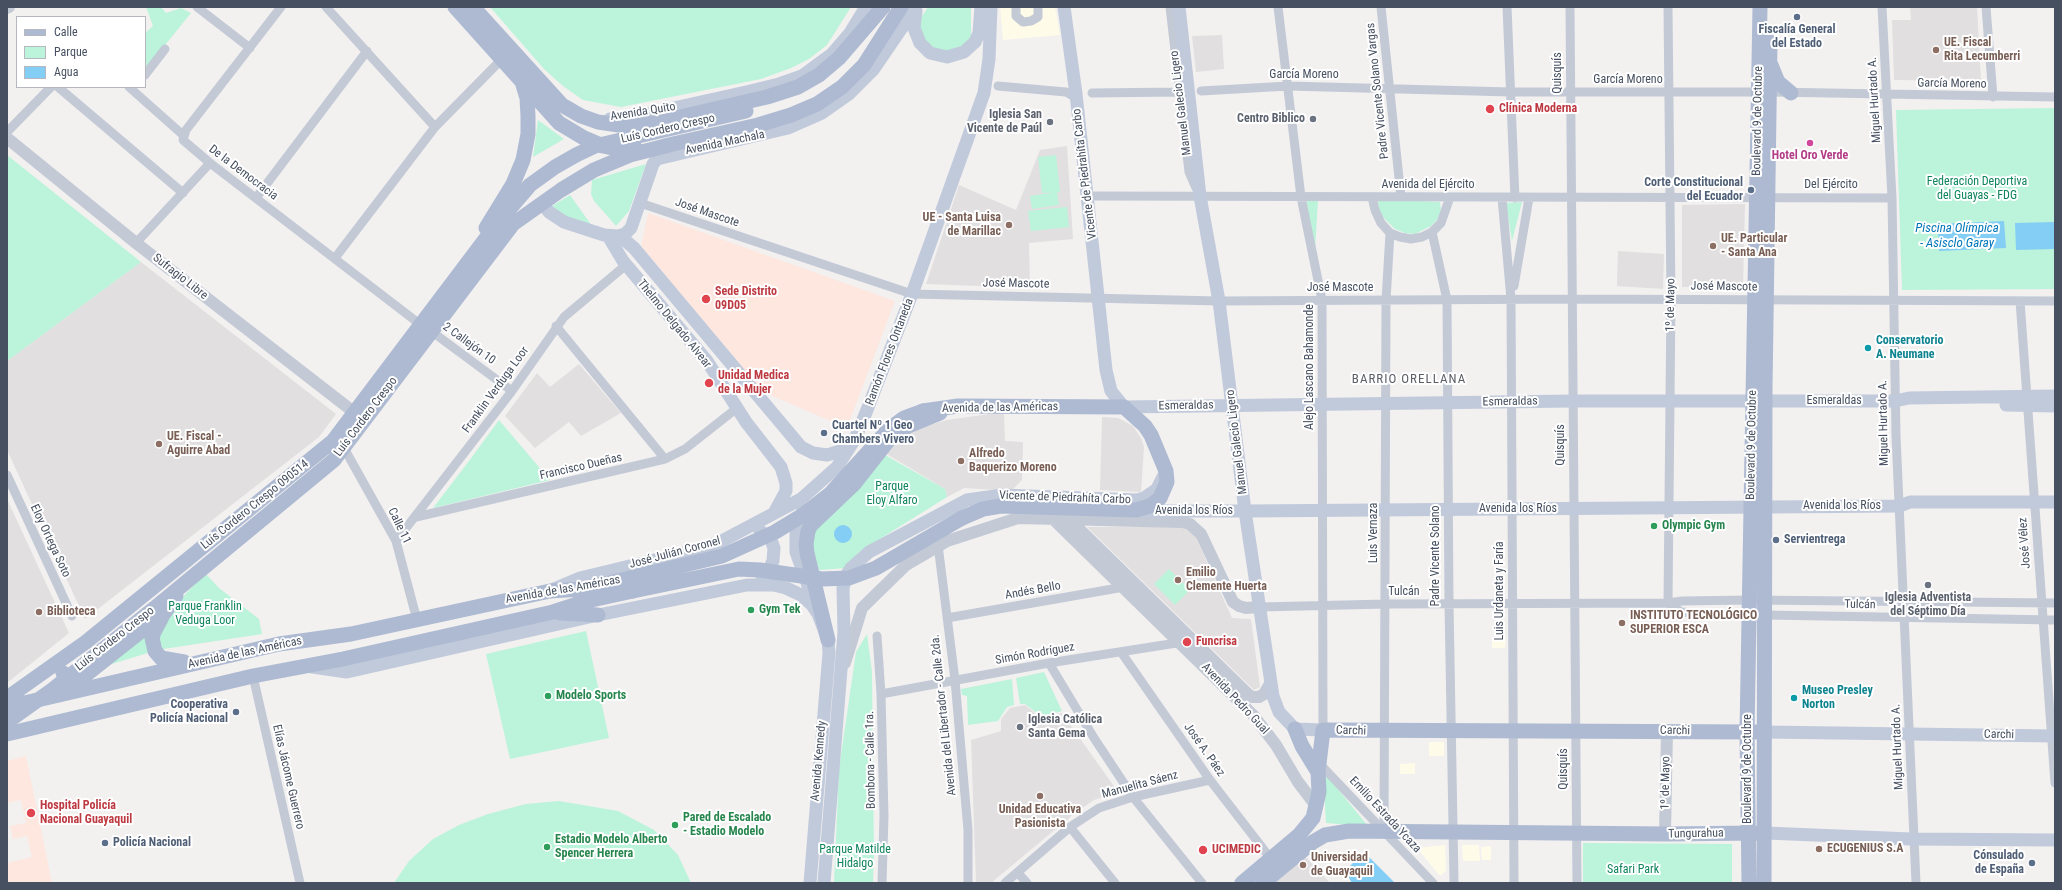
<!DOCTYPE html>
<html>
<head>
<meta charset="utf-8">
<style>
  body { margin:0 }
  #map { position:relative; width:2062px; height:890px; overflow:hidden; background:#f3f0f0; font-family:"Roboto Condensed",sans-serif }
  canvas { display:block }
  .frame { position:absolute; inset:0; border:8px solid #465060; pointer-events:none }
  .legend { position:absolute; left:16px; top:16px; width:130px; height:72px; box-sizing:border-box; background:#fff; border:1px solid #b5b9bf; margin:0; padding:5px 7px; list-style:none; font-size:12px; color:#465060 }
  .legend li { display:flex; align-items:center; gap:8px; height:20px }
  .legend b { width:20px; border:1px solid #b5b9bf }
</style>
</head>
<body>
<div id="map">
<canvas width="2062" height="890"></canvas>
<div class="frame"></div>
<ul class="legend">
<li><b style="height:5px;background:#adbad2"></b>Calle</li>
<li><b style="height:11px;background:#bbf4da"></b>Parque</li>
<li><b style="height:11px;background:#84cdf5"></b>Agua</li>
</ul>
</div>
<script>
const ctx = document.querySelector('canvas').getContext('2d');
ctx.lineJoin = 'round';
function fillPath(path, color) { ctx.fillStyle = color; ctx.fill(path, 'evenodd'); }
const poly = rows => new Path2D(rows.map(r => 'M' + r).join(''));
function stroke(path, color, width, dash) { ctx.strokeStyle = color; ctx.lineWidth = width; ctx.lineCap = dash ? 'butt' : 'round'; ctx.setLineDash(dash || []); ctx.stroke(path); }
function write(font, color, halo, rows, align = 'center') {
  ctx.font = font + ' "Roboto Condensed",sans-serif'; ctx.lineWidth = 4; ctx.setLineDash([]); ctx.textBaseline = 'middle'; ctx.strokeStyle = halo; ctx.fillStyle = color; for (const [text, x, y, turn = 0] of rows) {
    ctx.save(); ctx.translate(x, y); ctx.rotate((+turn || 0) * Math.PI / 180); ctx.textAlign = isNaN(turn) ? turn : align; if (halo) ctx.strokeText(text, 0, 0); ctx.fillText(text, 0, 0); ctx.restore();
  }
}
fillPath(poly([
  [1000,7,1055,7,1060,35,1003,40],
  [1492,639,1506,639,1505,648,1492,648],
  [1429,742,1444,742,1444,756,1429,756],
  [1415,763,1415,774,1400,774,1400,764],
  [1445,845,1446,871,1440,876,1417,848],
  [1462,845,1479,845,1480,861,1463,861],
  [1491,846,1491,860,1482,860,1481,847]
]), '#fefbe9');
fillPath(poly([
  [1910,7,1977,7,1981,81,1894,80,1892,20,1911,20],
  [1222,35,1224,69,1196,72,1192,36],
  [1067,146,1073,239,1029,243,1030,288,926,284,959,185,1016,210,1040,150],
  [1745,204,1743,288,1682,287,1682,205],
  [1618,251,1664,254,1663,289,1617,286],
  [141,262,336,414,319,437,85,619,7,450,7,361],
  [579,364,621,413,581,436,569,422,535,448,505,416,537,373,550,387],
  [1004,412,1005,441,1023,442,1022,480,1011,491,964,488,947,497,945,489,885,453,903,437,914,430,947,420],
  [1102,417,1118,418,1133,426,1141,438,1144,447,1141,492,1100,490],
  [7,499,69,633,7,683],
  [1182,526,1193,531,1232,618,1251,619,1260,687,1254,690,1087,527],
  [1025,705,1034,712,1036,719,1062,713,1118,792,1094,800,1075,813,991,883,976,883,971,740,1001,731,1001,719,1010,708],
  [1305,856,1330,883,1272,883]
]), '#e1dfdf');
fillPath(poly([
  [648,213,895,301,847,428,763,392,641,246],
  [26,756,52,883,7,883,7,863,32,857,27,836,13,839,10,826,26,823,21,800,7,803,7,761]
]), '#fee7df');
fillPath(poly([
  [146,7,161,7,166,13,181,8,191,13,145,70,145,33,153,26],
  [490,7,851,7,827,45,809,59,791,68,761,79,621,107,583,100,563,86,544,69],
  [928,7,971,7,971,40,966,47,939,53,920,36,920,19],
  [2055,108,2055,289,1902,290,1896,110],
  [538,120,564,139,533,157],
  [7,155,141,262,7,361],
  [1056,155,1060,192,1042,193,1038,157],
  [646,164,629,211,616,226,594,201,591,194,592,180],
  [1057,192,1059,205,1032,209,1030,196],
  [570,195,592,226,563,218,552,206],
  [1306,199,1318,200,1315,250],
  [1378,199,1440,202,1441,210,1438,219,1431,226,1415,234,1405,233,1395,229,1385,219,1379,212],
  [1522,202,1512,241,1506,203],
  [1067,207,1069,227,1031,231,1028,211],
  [499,420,550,480,433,508,469,461],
  [885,455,945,489,947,497,859,552,846,568,819,570,810,537,818,524],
  [1169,569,1190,590,1175,605,1154,584],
  [205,573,219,588,259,619,262,634,157,650,157,632,167,614],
  [586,631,609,738,510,759,486,654],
  [143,634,151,652,102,667],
  [867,634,872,672,874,857,873,883,834,883,839,769,856,652],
  [1044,672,1062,711,1042,717,1025,704,1020,704,1016,678],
  [1012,679,1014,705,1007,707,998,721,968,725,967,696,962,695,961,689],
  [1323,771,1368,826,1326,823],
  [559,801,618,811,654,830,678,855,691,883,394,883,409,861,433,839,459,825,488,814,526,804],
  [1583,843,1732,844,1732,883,1583,883]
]), '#bbf4da');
fillPath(poly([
  [2004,221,2006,248,1939,251,1938,224],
  [2055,222,2055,249,2016,250,2015,223],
  '834 534a9 9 0 1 1 18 0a9 9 0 1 1-18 0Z',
  [1368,856,1395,883,1352,883,1345,871,1357,859]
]), '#84cdf5');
stroke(poly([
  [197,7,250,48],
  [281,7,186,130,183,140,210,163,421,325],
  [326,7,435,127],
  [1016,7,1016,16,1023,22,1031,21,1038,17,1038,7],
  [1170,7,1189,172,1196,188],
  [1278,7,1301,197,1322,300,1323,730],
  [1381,7,1401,197],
  [1507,7,1515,198],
  [1570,7,1577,883],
  [1882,7,1892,198,1896,436,1916,883],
  [1986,7,1993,97],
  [145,75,165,49],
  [998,86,1066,92,1076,98],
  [58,87,183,193],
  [129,87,183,135],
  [1201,91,1288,86,1511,92,1772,92,2055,97],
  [1092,93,1179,92],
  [7,132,51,87],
  [1088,196,1892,198],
  [1372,197,1375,210,1381,223,1390,233,1400,237,1411,239,1422,237,1432,232,1441,223,1450,197],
  [256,198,367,51],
  [1502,198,1511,299,1514,883],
  [640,203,912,294,1219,301,1572,299,2055,301],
  [1432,232,1447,300,1449,604,1454,881],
  [136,243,210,163],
  [335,258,435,127,502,59],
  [1514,286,1529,198],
  [2020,301,2055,783],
  [556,326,665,459],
  [431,331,512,391],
  [344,448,396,541,417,620],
  [7,475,72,616],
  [416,517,665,459,685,449,737,408],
  [396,541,512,391,564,317,626,265],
  [938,545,955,680,968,830,968,883],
  [1668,603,1671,299,1668,7],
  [1668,603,1681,612,1707,614,2055,620],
  [1260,607,1386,604,1668,603,1682,601,1749,600,2055,603],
  [947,618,1124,587],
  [877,636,881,694,884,816,882,883],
  [1121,652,1210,780,1271,859],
  [1049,663,1094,738,1133,797,1202,883],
  [253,676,300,883],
  [881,694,1049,663,1183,642],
  [1319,763,1433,883],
  [1070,827,1115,883],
  [1384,833,1386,300,1390,233],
  [1018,873,1027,883],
  [1005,883,1070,827,1099,808,1133,797,1210,780]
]), '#c3cad6', 9);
stroke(poly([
  [7,8,9,7],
  [7,138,136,243,355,413],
  [1052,518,1253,715,1276,745,1298,782,1317,807],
  [1069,519,1248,694,1252,697,1259,697,1264,694,1271,682],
  [845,663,862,608,906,565,947,541,1018,518,1183,522,1190,524,1201,534,1233,602,1239,606,1246,608,1260,607],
  [1665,834,1667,731]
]), '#c3cad6', 12);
stroke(poly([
  [1064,7,1076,94,1106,370,1111,391,1124,407,1573,401,1895,401,1909,398,2055,396],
  [1179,7,1200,196,1219,301,1245,511,1273,696,1279,712,1295,729,1323,730],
  [916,11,914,28,920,43,930,53,947,57,964,52,975,42,979,33,981,7],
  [610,119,651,113,746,92,779,84,802,76,832,54,850,33,866,7],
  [542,203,549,212,564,222,604,235,618,236,625,234,631,228,653,164,657,159,788,128,822,113,849,94,873,70,916,7],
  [608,236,623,261,707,361,746,422,781,467,786,483,786,491,774,513],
  [620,236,634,248,801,447,813,453,827,455,840,451,850,445],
  [2006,405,2055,406],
  [803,510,796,534,796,552,814,602],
  [1138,511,1245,511,1900,506,1910,502,2055,502],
  [760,531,770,537,774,548,773,561,767,574,762,577],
  [554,589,580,578,696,550,720,542,801,499,837,467,855,439,867,410,912,294,984,93,989,59,991,7],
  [312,667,347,672,598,615,747,585,773,585,786,588,801,595,812,605,818,614,828,640,829,653,810,883],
  [1764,732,2055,736],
  [1766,833,1911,839,2055,840],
  [824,883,844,632,843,588,847,574,851,568,869,552,967,500,1002,495,1137,500,1144,498,1157,489,1163,477]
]), '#c1cadb', 13);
stroke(poly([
  [455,7,559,123,584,138,603,146,622,150,636,149],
  [473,7,562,105,581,116,598,122,619,125,654,123,767,97,798,87,819,75,839,58,883,7],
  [1771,65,1778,82,1791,93],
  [664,146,758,125,791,115,817,104,842,87,864,65,901,7],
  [486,228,513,184,523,160,528,134,528,116,527,98,523,85],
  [923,411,958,406,1124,407,1145,426,1151,435,1166,471,1167,482,1160,498,1150,506,1136,510,1001,506,983,509,962,518],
  [162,602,334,460,513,224,561,190,594,170,630,155,673,144],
  [560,613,598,615],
  [162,617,154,632,152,638,155,651,161,658,184,662],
  [828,640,807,553,806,544,808,531,811,525,854,484,891,437,908,426,940,413],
  [63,673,72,679,88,673,165,612,176,596],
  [7,698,86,642,333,441,499,221],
  [7,707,279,644,351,634,550,591,583,589,630,578],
  [1295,729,1302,746,1318,772],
  [7,734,253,676,343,659,553,612,587,601,633,591],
  [1242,883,1299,835,1313,818,1319,792,1318,772,1323,730,1757,732],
  [1263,883,1313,842,1325,835,1349,831,1665,834,1757,833],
  [1749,883,1747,732,1760,7],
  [1764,883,1765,389,1770,42]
]), '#adbad2', 15);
stroke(poly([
  [499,221,530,185,555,167,576,155,595,146,746,111],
  [630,578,722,556,775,532,803,515,830,494,889,429,904,418,923,411],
  [633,591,739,569,760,570,822,579,849,578,876,568,962,518],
  [7,722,52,690,162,602]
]), '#adbad2', 15);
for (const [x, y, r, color] of [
  [1797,17,4,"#5c6f8a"],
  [1936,50,4,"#8d6e63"],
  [1490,109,5,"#e0444e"],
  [1313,119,4,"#6b7280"],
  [1050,122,4,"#6b7280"],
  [1810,143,4,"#d1479c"],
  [1751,190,4,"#5c6f8a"],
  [1009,225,4,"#8d6e63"],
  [1713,246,4,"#8d6e63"],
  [706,299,5,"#e0444e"],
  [1868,348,4,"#0f9aa8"],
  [709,383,5,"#e0444e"],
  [824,433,4,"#5c6f8a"],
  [159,444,4,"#8d6e63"],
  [961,461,4,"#8d6e63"],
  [1654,526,4,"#2e9e5b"],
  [1776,540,4,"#5c6f8a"],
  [1178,580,4,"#8d6e63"],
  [1928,585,4,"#6b7280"],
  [751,610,4,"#2e9e5b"],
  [39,612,4,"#8d6e63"],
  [1622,623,4,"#8d6e63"],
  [1187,642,5,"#e0444e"],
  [548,696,4,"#2e9e5b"],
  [1794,698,4,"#0f9aa8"],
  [236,712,4,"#5c6f8a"],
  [1020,727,4,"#6b7280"],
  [1040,796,4,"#8d6e63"],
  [31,813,5,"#e0444e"],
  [675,825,4,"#2e9e5b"],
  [105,843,4,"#5c6f8a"],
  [547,847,4,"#2e9e5b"],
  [1819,849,4,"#8d6e63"],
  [1203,850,5,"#e0444e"],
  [2032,863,4,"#5c6f8a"],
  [1303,865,4,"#8d6e63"]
]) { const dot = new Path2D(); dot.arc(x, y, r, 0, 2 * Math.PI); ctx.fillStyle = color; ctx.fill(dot); stroke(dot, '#fff', 1.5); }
write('bold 12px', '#4e5e75', '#fff', [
  ["Fiscalía General",1797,30,"center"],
  ["del Estado",1797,44,"center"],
  ["Corte Constitucional",1743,183],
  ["del Ecuador",1743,197],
  ["Cuartel Nº 1 Geo",832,426,"left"],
  ["Chambers Vivero",832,440,"left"],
  ["Servientrega",1784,540,"left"],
  ["Cooperativa",228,705],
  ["Policía Nacional",228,719],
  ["Policía Nacional",113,843,"left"],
  ["Cónsulado",2024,856],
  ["de España",2024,870]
], 'right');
write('bold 12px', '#785e54', '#fff', [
  ["UE. Fiscal",1944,43],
  ["Rita Lecumberri",1944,57],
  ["UE - Santa Luisa",1001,218,"right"],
  ["de Marillac",1001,232,"right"],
  ["UE. Particular",1721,239],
  ["- Santa Ana",1721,253],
  ["UE. Fiscal -",167,437],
  ["Aguirre Abad",167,451],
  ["Alfredo",969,454],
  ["Baquerizo Moreno",969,468],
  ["Emilio",1186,573],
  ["Clemente Huerta",1186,587],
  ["Biblioteca",47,612],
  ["INSTITUTO TECNOLÓGICO",1630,616],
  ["SUPERIOR ESCA",1630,630],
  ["Unidad Educativa",1040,810,"center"],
  ["Pasionista",1040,824,"center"],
  ["ECUGENIUS S.A",1827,849],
  ["Universidad",1311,858],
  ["de Guayaquil",1311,872]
], 'left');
write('12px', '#465060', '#fff', [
  ["Quisquís",1558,73,-90],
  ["García Moreno",1304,75],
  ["García Moreno",1628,80],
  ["García Moreno",1952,84,1],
  ["Padre Vicente Solano Vargas",1378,91,-96],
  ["Miguel Hurtado A.",1875,100,-93],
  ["Manuel Galecio Ligero",1181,103,-97],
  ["Avenida Quito",643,112,-9],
  ["Boulevard 9 de Octubre",1758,121,-89],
  ["Luís Cordero Crespo",668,129,-13],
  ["Avenida Machala",725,143,-12],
  ["De la Democracia",243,173,37],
  ["Vicente de Piedrahíta Carbo",1085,174,-97],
  ["Avenida del Ejército",1428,185],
  ["Del Ejército",1831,185],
  ["José Mascote",707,213,19],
  ["Sufragio Libre",180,277,38],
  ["José Mascote",1016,284,1],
  ["José Mascote",1724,287,1],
  ["José Mascote",1340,288],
  ["1º de Mayo",1671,305,-89],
  ["Thelmo Delgado Alvear",674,324,51],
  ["2 Callejón 10",469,344,36],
  ["Ramón Flores Ontaneda",890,352,-69],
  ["Alejo Lascano Bahamonde",1310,367,-90],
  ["Franklin Verduga Loor",496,390,-54],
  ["Esmeraldas",1834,401],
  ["Esmeraldas",1510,402,-1],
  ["Esmeraldas",1186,406,-1],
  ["Avenida de las Américas",1000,408,-1],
  ["Luís Cordero Crespo",366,417,-53],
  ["Miguel Hurtado A.",1884,423,-91],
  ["Manuel Galecio Ligero",1237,442,-97],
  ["Quisquís",1561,445,-90],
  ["Boulevard 9 de Octubre",1752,445,-89],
  ["Francisco Dueñas",581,467,-13],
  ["Vicente de Piedrahíta Carbo",1065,498,2],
  ["Luís Cordero Crespo 090514",255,505,-39],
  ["Avenida los Ríos",1842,506],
  ["Avenida los Ríos",1518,509],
  ["Avenida los Ríos",1194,511],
  ["Calle 11",399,526,64],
  ["Luis Vernaza",1374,533,-90],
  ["Eloy Ortega Soto",50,541,65],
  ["José Vélez",2025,543,-94],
  ["José Julián Coronel",675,553,-15],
  ["Padre Vicente Solano",1436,556,-90],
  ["Avenida de las Américas",563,590,-10],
  ["Andés Bello",1033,591,-10],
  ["Luis Urdaneta y Faría",1500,591,-90],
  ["Tulcán",1404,592],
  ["Tulcán",1860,605,1],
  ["Luís Cordero Crespo",115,639,-38],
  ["Avenida de las Américas",245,653,-12],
  ["Simón Rodríguez",1035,654,-10],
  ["Avenida Pedro Gual",1235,699,47],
  ["Avenida del Libertador - Calle 2da.",944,715,-96],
  ["Carchi",1351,731,2],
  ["Carchi",1675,731,1],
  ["Carchi",1999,735,1],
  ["Miguel Hurtado A.",1898,747,-92],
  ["José A. Páez",1204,750,55],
  ["Bombona - Calle 1ra.",871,760,-91],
  ["Avenida Kennedy",819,761,-85],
  ["Quisquís",1564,769,-90],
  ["Boulevard 9 de Octubre",1748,769,-90],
  ["Elías Jácome Guerrero",288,777,77],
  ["1º de Mayo",1666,783,-89],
  ["Manuelita Sáenz",1140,785,-15],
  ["Emilio Estrada Ycaza",1385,815,47],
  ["Tungurahua",1696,834,-1]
]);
write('bold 12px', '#be3a42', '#fff', [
  ["Clínica Moderna",1499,109],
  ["Sede Distrito",715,292],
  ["09D05",715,306],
  ["Unidad Medica",718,376],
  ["de la Mujer",718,390],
  ["Funcrisa",1196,642],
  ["Hospital Policía",40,806],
  ["Nacional Guayaquil",40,820],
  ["UCIMEDIC",1212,850]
], 'left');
write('bold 12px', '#5b616d', '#fff', [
  ["Iglesia San",1042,115],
  ["Vicente de Paúl",1042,129],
  ["Centro Biblico",1305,119],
  ["Iglesia Adventista",1928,598,"center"],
  ["del Séptimo Día",1928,612,"center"],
  ["Iglesia Católica",1028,720,"left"],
  ["Santa Gema",1028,734,"left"]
], 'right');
write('bold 12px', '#b23c85', '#fff', [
  ["Hotel Oro Verde",1810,156]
]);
write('12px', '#0e845b', '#fff', [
  ["Federación Deportiva",1977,182],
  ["del Guayas - FDG",1977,196],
  ["Parque",892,487],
  ["Eloy Alfaro",892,501],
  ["Parque Franklin",205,607],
  ["Veduga Loor",205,621],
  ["Parque Matilde",855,850],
  ["Hidalgo",855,864],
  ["Safari Park",1633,870]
]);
write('bold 12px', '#0d838f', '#fff', [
  ["Conservatorio",1876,341],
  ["A. Neumane",1876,355],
  ["Museo Presley",1802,691],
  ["Norton",1802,705]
], 'left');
write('bold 12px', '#27864d', '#fff', [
  ["Olympic Gym",1662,526],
  ["Gym Tek",759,610],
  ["Modelo Sports",556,696],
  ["Pared de Escalado",683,818],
  ["- Estadio Modelo",683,832],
  ["Estadio Modelo Alberto",555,840],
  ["Spencer Herrera",555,854]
], 'left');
write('italic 13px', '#0076b9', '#fff', [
  ["Piscina Olímpica",1957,229],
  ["- Asisclo Garay",1957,244]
]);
ctx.letterSpacing = '1px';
write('13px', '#5c5f66', '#fff', [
  ["BARRIO ORELLANA",1409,380]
]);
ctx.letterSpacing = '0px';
</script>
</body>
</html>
